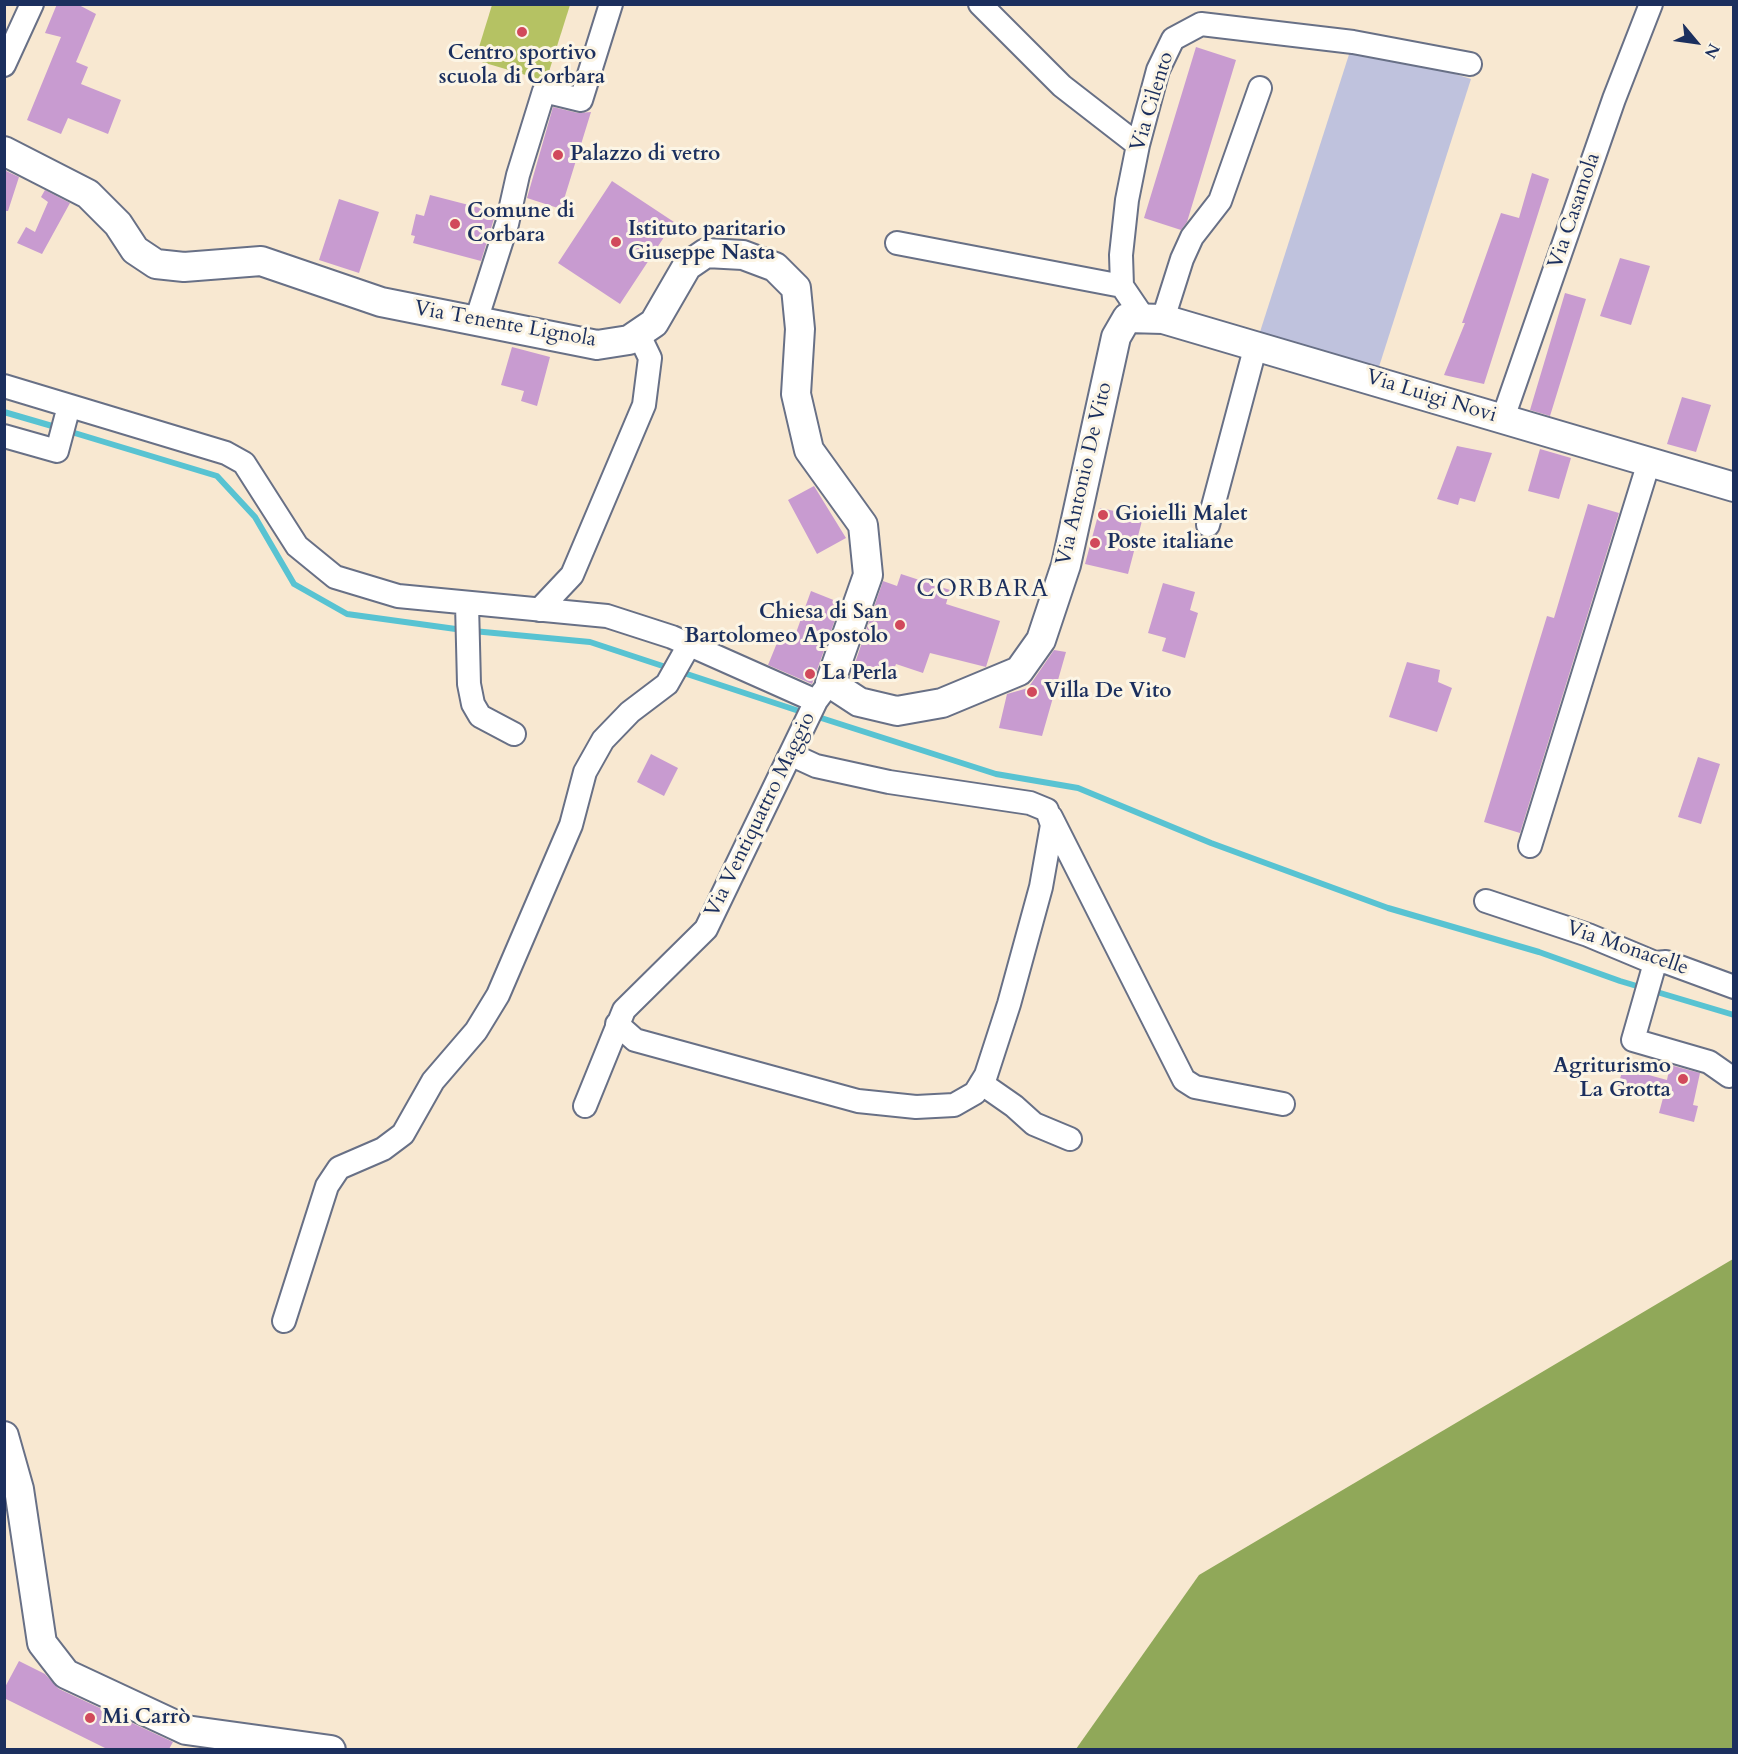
<!DOCTYPE html>
<html>
<head>
<meta charset="utf-8">
<style>
  body { margin:0 }
  #map { position:relative; width:1738px; height:1754px; overflow:hidden; background:#f8e8d1; font-family:Cardo,serif }
  canvas { display:block }
  .frame { position:absolute; inset:0; border:6px solid #1b2f5e; pointer-events:none }
  .north { position:absolute; left:1666px; top:12px; width:60px; height:60px; -webkit-text-stroke:4px #fcf5e5; paint-order:stroke; rotate:119deg; font-size:16px; font-weight:700; line-height:24px; text-align:center; color:#1b2f5e }
  .north::after { content:''; display:block; margin:auto; width:21px; height:27px; background:#1b2f5e; clip-path:polygon(50% 0,100% 100%,50% 72%,0 100%) }
</style>
</head>
<body>
<div id="map">
<canvas width="1738" height="1754"></canvas>
<div class="frame"></div>
<div class="north">N</div>
</div>
<script>
const ctx = document.querySelector('canvas').getContext('2d');
ctx.lineJoin = 'round';
function fillPath(path, color) { ctx.fillStyle = color; ctx.fill(path, 'evenodd'); }
const poly = rows => new Path2D(rows.map(r => 'M' + r).join(''));
function stroke(path, color, width, dash) { ctx.strokeStyle = color; ctx.lineWidth = width; ctx.lineCap = dash ? 'butt' : 'round'; ctx.setLineDash(dash || []); ctx.stroke(path); }
function write(font, color, halo, rows, align = 'center') {
  ctx.font = font + ' Cardo,serif'; ctx.lineWidth = 6; ctx.setLineDash([]); ctx.textBaseline = 'middle'; ctx.strokeStyle = halo; ctx.fillStyle = color; for (const [text, x, y, turn = 0] of rows) {
    ctx.save(); ctx.translate(x, y); ctx.rotate((+turn || 0) * Math.PI / 180); ctx.textAlign = isNaN(turn) ? turn : align; if (halo) ctx.strokeText(text, 0, 0); ctx.fillText(text, 0, 0); ctx.restore();
  }
}
fillPath(poly([
  [1353,42,1471,79,1377,373,1259,335]
]), '#bfc2dd');
fillPath(poly([
  [492,5,570,5,546,81,475,60]
]), '#b5c263');
fillPath(poly([
  [1733,1259,1733,1749,1076,1749,1199,1575]
]), '#90a859');
stroke(poly([
  [4,412,59,428],
  [68,431,217,476,255,517,294,584,347,614,463,630],
  [473,631,590,642,805,713],
  [815,716,996,774,1078,788,1211,843,1388,908,1539,952,1620,981,1734,1015]
]), '#58c3d2', 6);
fillPath(poly([
  [57,4,77,4,96,14,76,62,88,67,81,84,121,100,108,134,68,118,61,134,27,120,61,37,45,33],
  [1196,47,1236,60,1187,222,1181,230,1144,218],
  [553,107,578,113,591,112,561,209,527,198],
  [4,170,19,177,8,211,4,211],
  [1532,173,1549,179,1484,384,1444,375,1465,323,1462,323,1501,213,1519,218],
  [612,181,674,222,620,304,558,263],
  [45,190,70,203,42,254,17,243,26,227,35,232,48,202,41,197],
  [430,195,496,212,481,261,413,243,415,236,411,235,416,214,424,216],
  [339,199,379,212,359,273,319,260],
  [1620,258,1650,266,1631,325,1600,316],
  [1565,293,1586,299,1550,416,1530,410],
  [512,347,550,357,537,406,521,401,524,391,501,385],
  [1682,397,1711,405,1696,452,1667,444],
  [1457,446,1492,453,1475,502,1460,498,1458,505,1437,499],
  [1540,449,1571,458,1559,499,1528,491],
  [814,486,846,538,817,554,788,500],
  [1588,504,1619,513,1520,833,1484,822,1547,616,1554,618],
  [1100,508,1143,517,1128,574,1085,564],
  [901,574,950,590,946,604,1000,621,986,667,930,653,923,673,896,664,892,675,855,663,883,581,897,586],
  [1163,583,1195,592,1190,610,1198,613,1185,658,1162,651,1166,638,1148,633],
  [811,591,841,603,812,684,768,665,779,638,792,644],
  [1054,650,1066,652,1042,736,999,728,1007,694,1028,688],
  [1407,662,1440,670,1438,682,1452,688,1437,732,1389,717],
  [651,754,678,768,664,796,637,782],
  [1698,757,1720,764,1701,824,1678,817],
  [1670,1065,1700,1073,1693,1105,1698,1106,1694,1122,1659,1113,1663,1098,1618,1086,1623,1068,1667,1080],
  [19,1661,45,1674,59,1689,173,1742,169,1749,107,1749,4,1698,4,1689]
]), '#c89bd0');
const minor = poly([
  [980,4,1062,86,1138,145],
  [4,65,32,4],
  [897,243,1122,286],
  [1143,317,1122,286,1121,255,1127,200,1138,145,1158,70,1173,39,1201,24,1353,42,1470,64],
  [1163,319,1182,259,1192,237,1220,201,1260,88],
  [476,321,507,224,518,175,544,91,581,100,611,4],
  [4,386,226,453,244,463,297,546,335,577,398,596,607,616,672,637,816,701],
  [1503,418,1614,99,1651,4],
  [4,436,57,451,69,406],
  [1208,525,1256,345],
  [467,604,469,684,473,704,480,716,514,734],
  [539,610,572,575,644,405,650,358,638,333],
  [1051,817,1184,1080,1195,1087,1283,1104],
  [1530,846,1649,462],
  [1486,901,1588,935,1655,963,1666,962,1734,987],
  [1655,963,1633,1040,1709,1062,1729,1076],
  [617,1024,635,1040,858,1101,916,1107,954,1105,975,1093,986,1075,1009,1004,1041,887,1052,825,1047,810,1030,803,889,782,816,766,792,755],
  [981,1083,1014,1106,1034,1124,1070,1139],
  [585,1106,624,1010,706,929,816,701,825,689],
  [284,1321,327,1186,339,1168,383,1149,403,1134,433,1081,476,1031,498,995,571,825,585,772,603,740,630,712,667,684,689,645]
]);
const major = poly([
  [4,151,88,194,118,224,135,250,156,264,184,267,261,261,381,302,597,345,629,340,654,323,687,266,706,253,743,255,775,267,796,288,800,329,796,394,809,450,863,525,868,575,830,683,859,702,897,711,942,703,1019,671,1041,640,1066,565,1116,337,1127,318,1163,319,1734,487],
  [4,1436,19,1489,42,1643,66,1674,186,1730,331,1750]
]);
stroke(minor, '#687086', 26);
stroke(major, '#687086', 32);
stroke(minor, '#fff', 22);
stroke(major, '#fff', 28);
for (const [x, y, r, color] of [
  [522,32,6,"#d1495b"],
  [558,155,6,"#d1495b"],
  [455,224,6,"#d1495b"],
  [616,242,6,"#d1495b"],
  [1103,515,6,"#d1495b"],
  [1095,543,6,"#d1495b"],
  [900,625,6,"#d1495b"],
  [810,674,6,"#d1495b"],
  [1032,692,6,"#d1495b"],
  [1683,1079,6,"#d1495b"],
  [90,1718,6,"#d1495b"]
]) { const dot = new Path2D(); dot.arc(x, y, r, 0, 2 * Math.PI); ctx.fillStyle = color; ctx.fill(dot); stroke(dot, '#fcf5e5', 2); }
write('bold 21px', '#1b2f5e', '#fcf5e5', [
  ["Centro sportivo",522,54,"center"],
  ["scuola di Corbara",522,78,"center"],
  ["Palazzo di vetro",570,155],
  ["Comune di",467,212],
  ["Corbara",467,236],
  ["Istituto paritario",628,230],
  ["Giuseppe Nasta",628,254],
  ["Gioielli Malet",1115,515],
  ["Poste italiane",1107,543],
  ["Chiesa di San",888,613,"right"],
  ["Bartolomeo Apostolo",888,637,"right"],
  ["La Perla",822,674],
  ["Villa De Vito",1044,692],
  ["Agriturismo",1671,1067,"right"],
  ["La Grotta",1671,1091,"right"],
  ["Mi Carrò",102,1718]
], 'left');
write('21px', '#1b2f5e', '#fcf5e5', [
  ["Via Cilento",1153,102,-73],
  ["Via Casamola",1575,211,-71],
  ["Via Tenente Lignola",505,325,10],
  ["Via Luigi Novi",1431,397,17],
  ["Via Antonio De Vito",1085,474,-77],
  ["Via Ventiquattro Maggio",761,815,-64],
  ["Via Monacelle",1627,949,19]
]);
ctx.letterSpacing = '1.5px';
write('24px', '#1b2f5e', '#fcf5e5', [
  ["CORBARA",983,590]
]);
ctx.letterSpacing = '0px';
</script>
</body>
</html>
